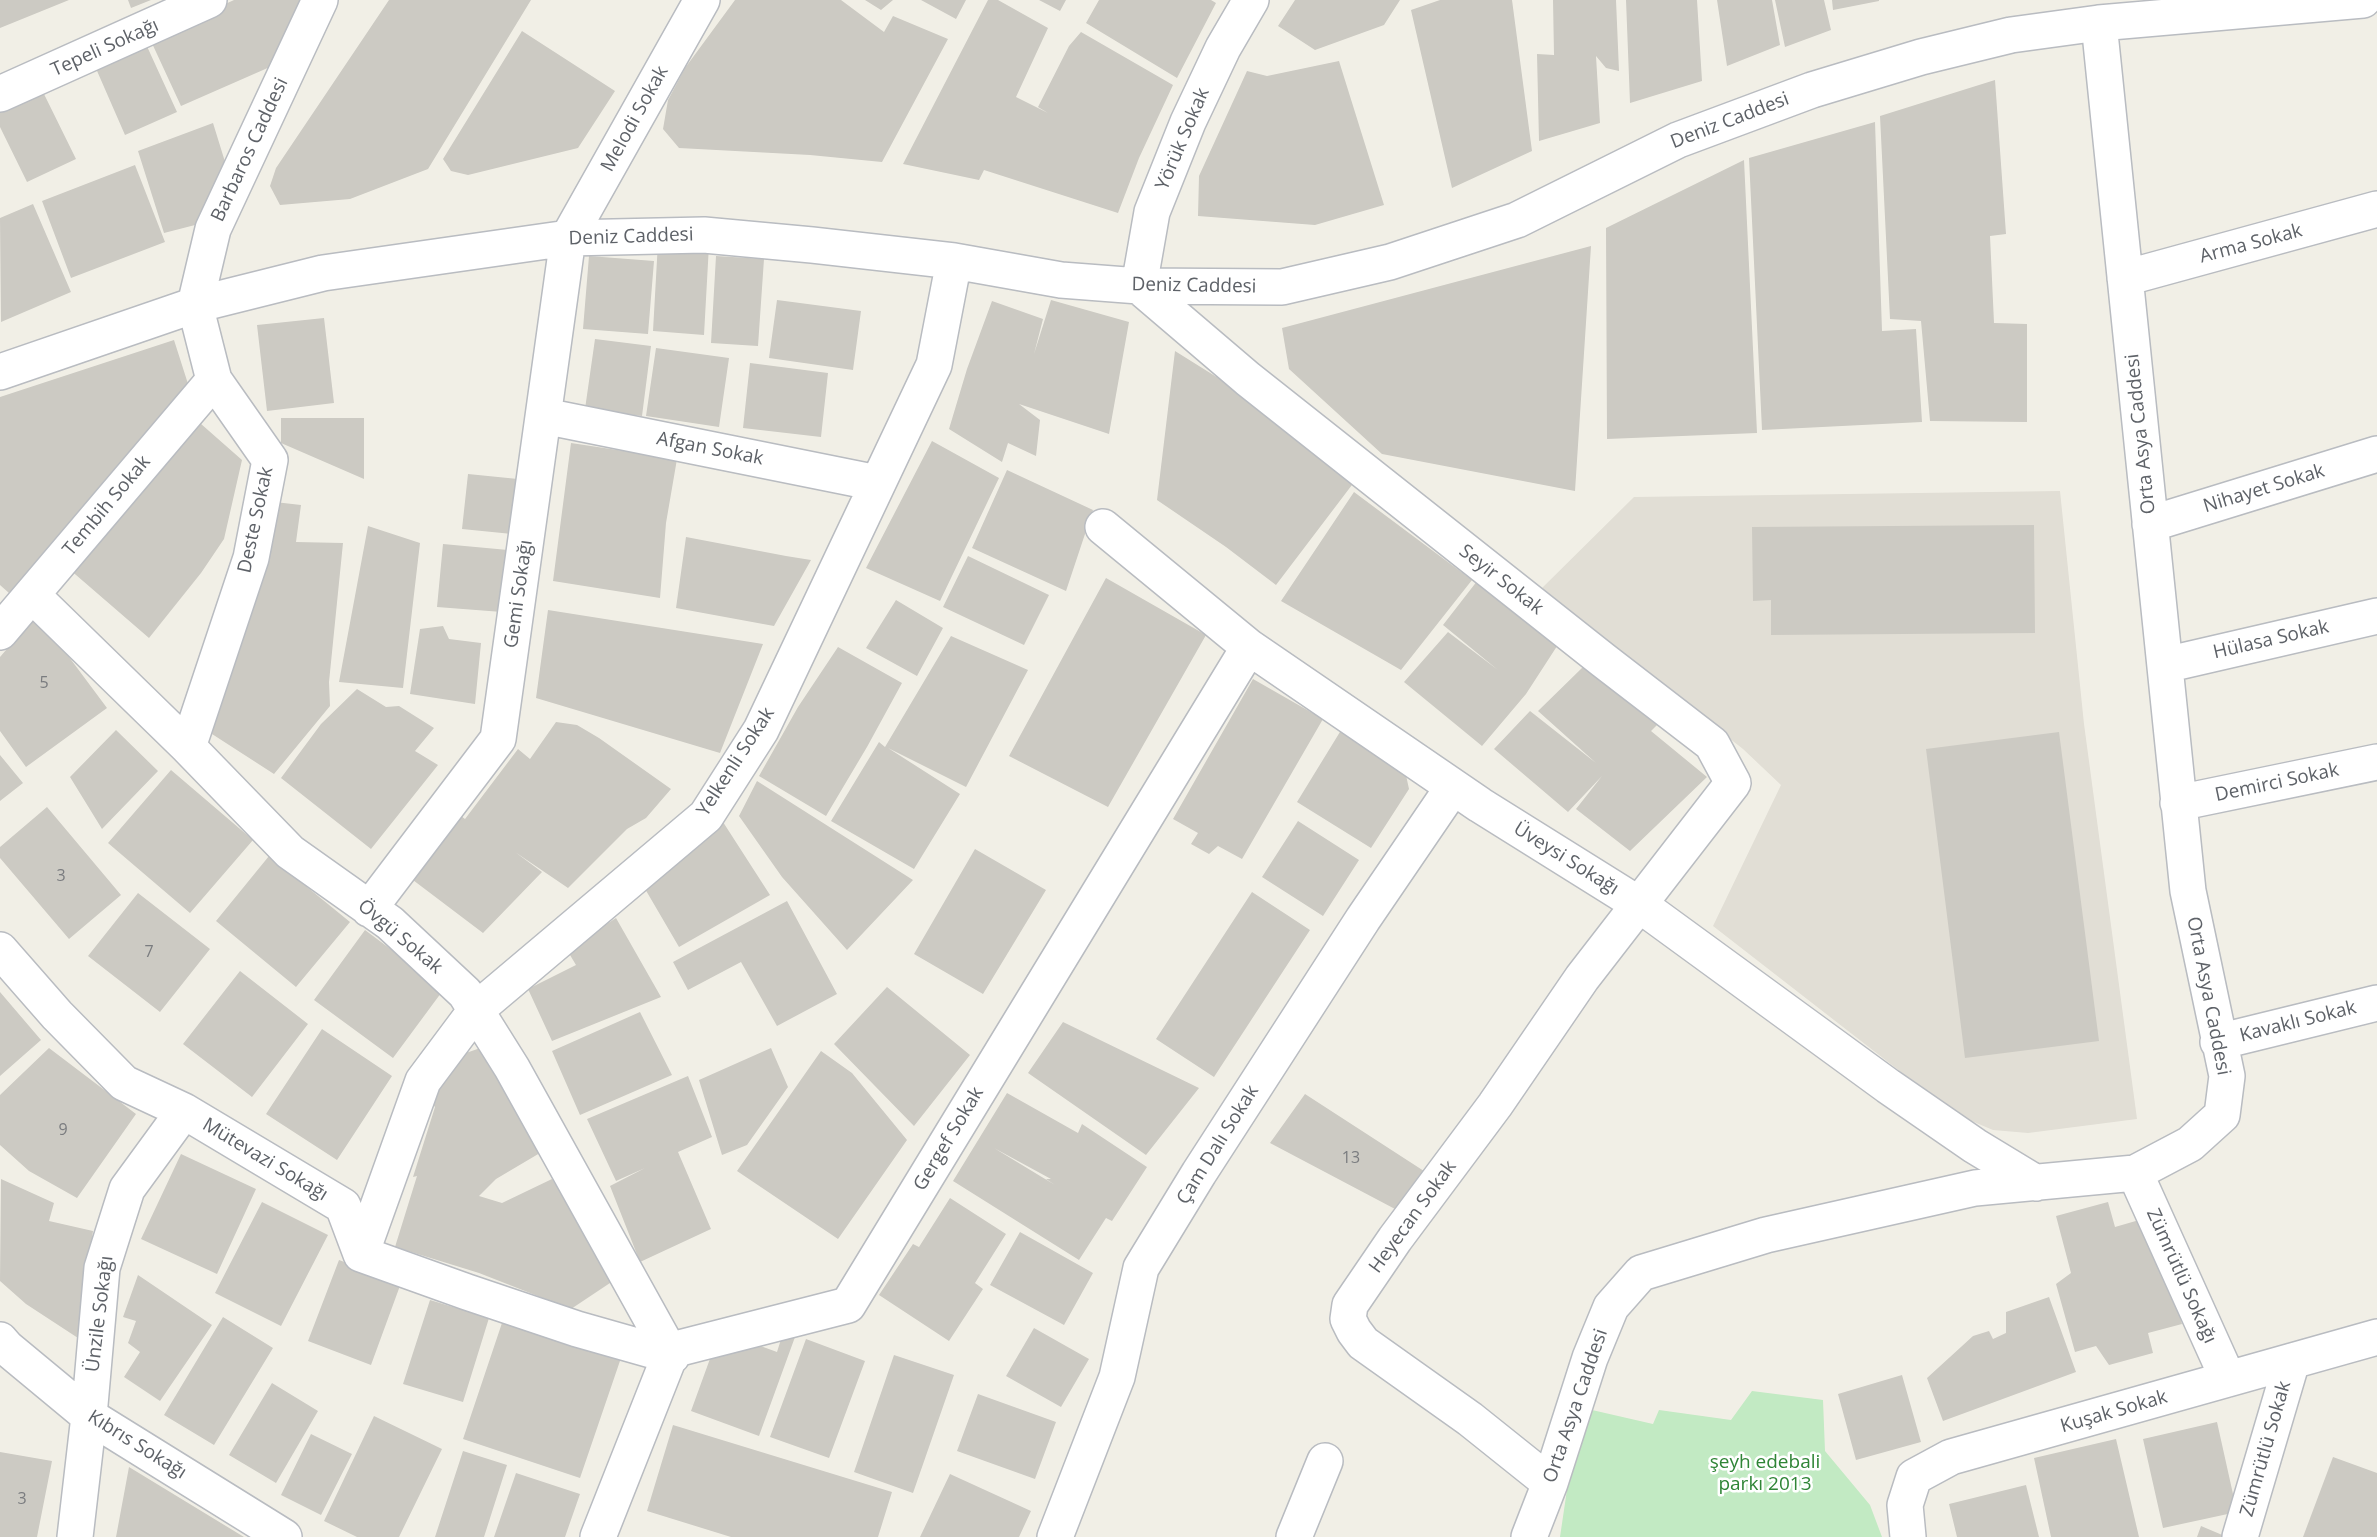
<!DOCTYPE html>
<html>
<head>
<meta charset="utf-8">
<style>
  body { margin:0 }
  canvas { display:block; background:#f1efe6 }
</style>
</head>
<body>
<canvas width="2377" height="1537"></canvas>
<script>
const ctx = document.querySelector('canvas').getContext('2d');
ctx.lineJoin = 'round';
function fillPath(path, color) { ctx.fillStyle = color; ctx.fill(path, 'evenodd'); }
const poly = rows => new Path2D(rows.map(r => 'M' + r).join(''));
function stroke(path, color, width, dash) { ctx.strokeStyle = color; ctx.lineWidth = width; ctx.lineCap = dash ? 'butt' : 'round'; ctx.setLineDash(dash || []); ctx.stroke(path); }
function write(font, color, halo, rows, align = 'center') {
  ctx.font = font + ' "Open Sans",sans-serif'; ctx.lineWidth = 5; ctx.setLineDash([]); ctx.textBaseline = 'middle'; ctx.strokeStyle = halo; ctx.fillStyle = color; for (const [text, x, y, turn = 0] of rows) {
    ctx.save(); ctx.translate(x, y); ctx.rotate((+turn || 0) * Math.PI / 180); ctx.textAlign = isNaN(turn) ? turn : align; if (halo) ctx.strokeText(text, 0, 0); ctx.fillText(text, 0, 0); ctx.restore();
  }
}
fillPath(poly([
  [2060,491,2084,724,2137,1119,2028,1133,1993,1130,1955,1114,1713,926,1781,785,1743,749,1540,590,1634,497]
]), '#e1ded5');
fillPath(poly([
  [1752,1391,1823,1400,1825,1451,1870,1505,1882,1537,1560,1537,1569,1476,1592,1410,1653,1424,1659,1410,1731,1420]
]), '#c2eac3');
fillPath(poly([
  [0,0,69,0,0,28],
  [128,0,151,0,131,8],
  [234,0,299,0,308,11,279,63,181,106,150,39],
  [389,0,531,0,428,169,350,199,280,205,270,186,276,168],
  [735,0,841,0,884,32,893,16,948,39,882,162,810,155,679,148,663,129,668,100,685,68],
  [865,0,893,0,881,10],
  [921,0,966,0,956,19],
  [988,0,998,0,1048,28,1016,97,1048,113,1038,107,1069,46,1081,32,1173,85,1139,158,1118,213,984,170,979,180,903,164],
  [1039,0,1066,0,1060,11],
  [1099,0,1211,0,1216,3,1177,78,1086,23],
  [1295,0,1400,0,1384,25,1315,50,1278,26],
  [1440,0,1512,0,1532,151,1452,188,1411,10],
  [1553,0,1616,0,1619,71,1606,68,1596,56,1600,123,1539,141,1537,54,1554,55],
  [1626,0,1697,0,1702,81,1630,103],
  [1717,0,1772,0,1780,45,1727,66],
  [1775,0,1824,0,1831,30,1785,47],
  [1832,0,1879,0,1879,1,1833,10],
  [522,31,615,91,578,148,468,175,451,171,443,159],
  [145,42,177,112,125,135,94,64],
  [1339,61,1384,205,1315,225,1198,216,1199,176,1247,71,1267,76],
  [1995,80,2006,234,1990,236,1994,323,2027,324,2027,422,1930,421,1921,321,1890,319,1880,116],
  [43,92,76,159,27,182,0,127,0,113],
  [1875,122,1882,331,1916,329,1922,422,1762,430,1749,158],
  [213,123,226,165,195,225,164,233,138,151],
  [1744,160,1757,433,1607,439,1606,228],
  [135,165,165,242,71,278,42,201],
  [33,204,71,292,1,322,0,218],
  [658,242,709,245,704,335,653,331],
  [1591,246,1575,491,1382,454,1289,369,1282,328],
  [589,256,654,261,648,334,583,329],
  [716,256,764,259,758,346,711,343],
  [777,300,861,311,853,370,769,358],
  [1051,300,1129,322,1109,434,1019,404,1040,420,1036,456,1008,443,1002,462,949,429,967,369,992,301,1043,319,1034,354],
  [324,318,334,403,267,411,257,325],
  [595,339,651,346,642,416,585,409],
  [174,340,189,387,9,593,0,585,0,397],
  [656,348,729,358,719,427,646,416],
  [1175,351,1263,406,1358,477,1276,585,1226,547,1157,500],
  [750,363,828,373,821,437,743,428],
  [192,416,242,460,224,539,201,573,149,638,61,562],
  [281,418,364,418,364,479,281,443],
  [932,441,999,478,940,601,866,568],
  [571,443,677,459,666,523,660,598,553,581],
  [1007,470,1093,510,1066,591,972,548],
  [468,474,518,479,512,534,462,529],
  [1354,492,1472,580,1401,670,1281,601],
  [266,501,301,505,296,542,343,543,329,682,330,706,274,774,212,734,231,666],
  [2034,525,2035,633,1771,635,1771,600,1753,601,1752,527],
  [368,526,420,543,403,688,339,682],
  [686,537,786,556,811,560,774,626,676,608],
  [443,544,508,550,502,612,437,607],
  [968,556,1049,595,1024,645,943,607],
  [1481,576,1561,640,1526,694,1482,746,1404,682,1448,632,1498,670,1443,625],
  [1106,578,1206,635,1108,807,1009,756],
  [896,600,943,628,917,676,866,648],
  [548,610,763,644,720,753,536,698],
  [37,614,107,708,26,767,0,731,0,657],
  [443,626,449,639,481,643,475,704,410,694,420,629],
  [951,636,1028,670,966,787,888,748,960,794,914,869,831,821,879,742,885,747],
  [838,647,902,683,867,747,826,816,759,776,798,707],
  [1583,667,1657,725,1651,731,1707,777,1630,851,1576,809,1602,776,1568,812,1494,749,1530,711,1596,763,1538,711],
  [1253,679,1323,719,1242,859,1218,846,1209,854,1191,844,1198,833,1173,819],
  [357,689,386,707,399,706,434,728,415,751,438,765,371,849,281,778,321,724],
  [556,722,577,725,599,738,671,789,646,818,627,829,568,888,515,852,542,872,483,933,405,874,453,810,465,819,518,749,530,759],
  [1343,727,1404,766,1409,789,1371,848,1297,802],
  [116,730,158,771,102,829,70,777],
  [2059,732,2099,1041,1965,1058,1926,749],
  [0,755,23,783,0,801],
  [171,770,253,840,190,913,108,843],
  [757,781,913,880,847,950,782,877,739,816],
  [47,807,121,895,69,939,0,858,0,847],
  [1298,821,1359,860,1323,916,1262,877],
  [723,822,770,895,679,947,641,882],
  [975,849,1046,890,983,994,914,954],
  [269,856,350,922,296,987,216,921],
  [1252,892,1310,930,1214,1077,1156,1039],
  [138,893,210,949,160,1012,88,956],
  [787,901,837,994,777,1026,741,962,688,990,673,962],
  [616,918,661,997,552,1041,528,989,576,965,567,950],
  [365,930,444,989,393,1058,314,1000],
  [240,971,308,1024,252,1097,183,1044],
  [887,987,970,1055,914,1126,834,1044],
  [0,992,41,1040,0,1076],
  [640,1012,672,1075,580,1115,552,1051],
  [1063,1022,1199,1088,1146,1155,1028,1073],
  [322,1029,392,1076,337,1160,266,1114],
  [492,1044,545,1150,496,1179,479,1196,502,1203,552,1179,619,1277,571,1309,479,1273,395,1247,417,1176,413,1177,435,1107,423,1092,463,1054],
  [49,1048,136,1114,77,1198,29,1171,0,1145,0,1095],
  [771,1048,788,1087,747,1145,722,1155,699,1080],
  [821,1051,852,1073,907,1140,838,1239,737,1171],
  [688,1076,712,1137,678,1152,711,1229,640,1262,610,1186,645,1168,616,1181,587,1119],
  [1007,1093,1078,1133,1082,1124,1147,1167,1112,1221,1106,1218,1079,1260,953,1181],
  [994,1148,1051,1179,1046,1179,1055,1185],
  [1305,1094,1427,1173,1395,1209,1270,1143],
  [181,1154,256,1189,217,1274,141,1239],
  [1,1179,54,1203,49,1221,93,1231,78,1338,26,1304,0,1281],
  [950,1198,1006,1234,975,1283,983,1289,949,1341,879,1295,913,1244,919,1247],
  [262,1202,328,1235,281,1326,215,1293],
  [2108,1202,2115,1227,2153,1216,2182,1324,2148,1333,2153,1353,2109,1365,2096,1346,2075,1352,2056,1284,2071,1273,2056,1216],
  [1020,1232,1093,1273,1064,1325,990,1285],
  [339,1260,401,1283,371,1365,308,1341],
  [138,1275,212,1325,160,1401,124,1377,140,1352,128,1343,136,1321,123,1317],
  [2049,1297,2076,1372,1943,1421,1927,1378,1973,1336,1989,1331,1993,1339,2006,1333,2006,1312],
  [430,1300,489,1318,463,1402,403,1384],
  [505,1314,622,1355,580,1478,463,1439],
  [223,1317,273,1348,214,1445,164,1415],
  [1034,1328,1089,1359,1061,1407,1006,1376],
  [783,1333,795,1337,759,1436,691,1411,715,1345,744,1340,777,1352],
  [806,1339,865,1361,829,1458,770,1437],
  [894,1355,954,1375,913,1493,854,1472],
  [1902,1375,1921,1442,1856,1460,1838,1394],
  [272,1383,318,1411,276,1483,229,1455],
  [978,1394,1056,1422,1035,1479,957,1451],
  [374,1416,442,1449,399,1537,357,1537,324,1521],
  [2217,1422,2237,1512,2163,1528,2143,1439],
  [673,1425,892,1492,878,1537,731,1537,647,1511],
  [311,1434,352,1454,321,1515,281,1495],
  [2116,1439,2139,1537,2051,1537,2034,1458],
  [463,1451,507,1465,484,1537,435,1537],
  [0,1452,52,1461,37,1537,0,1537],
  [2333,1457,2377,1473,2377,1537,2303,1537],
  [129,1467,244,1537,116,1537],
  [516,1473,580,1494,565,1537,494,1537],
  [950,1474,1031,1511,1019,1537,920,1537],
  [2026,1485,2039,1537,1957,1537,1949,1504],
  [2201,1526,2227,1537,2197,1537]
]), '#cccac3');
const minor = poly([
  [1251,0,1223,48,1188,122,1152,212,1139,286,1248,379,1603,660,1712,744,1733,783,1582,978,1495,1105,1395,1239,1350,1305,1348,1319,1354,1331,1363,1343,1470,1419,1550,1483],
  [0,94,209,0],
  [2125,278,2377,209],
  [0,372,195,305,323,273,568,238,704,235,812,245,954,261,1061,280,1139,286,1282,287,1390,262,1517,220,1678,140,1812,90,1921,57,2011,35,2099,23,2363,0],
  [544,416,877,483],
  [2150,524,2377,454],
  [1103,527,1249,647,1480,805,1640,905,1888,1086,1975,1146,2036,1183],
  [32,595,188,747,290,852,390,923,465,993,512,1068,672,1356],
  [0,632,214,380],
  [2165,665,2377,616],
  [188,747,251,558,270,460,214,380,195,305,213,229,320,0],
  [2178,803,2377,762],
  [369,909,498,739,568,238,702,0],
  [0,950,57,1015,124,1083,184,1111,343,1206,361,1254,467,1292,577,1329,672,1356],
  [2218,1042,2377,1003],
  [2135,1173,2228,1379],
  [361,1254,423,1081,476,1010,706,816,761,730,934,365,954,261],
  [0,1340,7,1348,89,1416,284,1537],
  [75,1537,89,1416,102,1268,127,1189,184,1111],
  [598,1537,672,1350,848,1305,1249,647],
  [1055,1537,1117,1377,1141,1268,1199,1173,1363,919,1453,787],
  [1294,1537,1325,1461],
  [1529,1537,1550,1483,1590,1358,1611,1307,1641,1273,1766,1235,1975,1188,2135,1173,2190,1144,2222,1115,2227,1076,2188,891,2099,23],
  [1908,1537,1905,1505,1914,1477,1951,1457,2377,1337],
  [2240,1537,2292,1361]
]);
stroke(minor, '#b9bcc1', 38);
stroke(minor, '#fff', 35);
write('16px', '#7a7c7f', null, [
  ["5",44,683],
  ["3",61,876],
  ["7",149,952],
  ["9",63,1130],
  ["13",1351,1158],
  ["3",22,1499]
]);
write('19px', '#5e6268', '#fff', [
  ["Tepeli Sokağı",105,48,-24],
  ["Melodi Sokak",635,119,-61],
  ["Deniz Caddesi",1730,121,-21],
  ["Yörük Sokak",1183,139,-67],
  ["Barbaros Caddesi",250,150,-65],
  ["Deniz Caddesi",631,237,-2],
  ["Arma Sokak",2251,244,-15],
  ["Deniz Caddesi",1194,286,1],
  ["Orta Asya Caddesi",2141,434,-96],
  ["Afgan Sokak",710,449,11],
  ["Nihayet Sokak",2264,489,-17],
  ["Tembih Sokak",107,506,-50],
  ["Deste Sokak",256,520,-78],
  ["Seyir Sokak",1501,580,38],
  ["Gemi Sokağı",519,594,-82],
  ["Hülasa Sokak",2271,640,-13],
  ["Yelkenli Sokak",736,762,-57],
  ["Demirci Sokak",2277,783,-12],
  ["Üveysi Sokağı",1566,859,32],
  ["Övgü Sokak",400,937,40],
  ["Orta Asya Caddesi",2208,996,79],
  ["Kavaklı Sokak",2298,1022,-14],
  ["Gergef Sokak",949,1139,-59],
  ["Çam Dalı Sokak",1218,1145,-58],
  ["Mütevazi Sokağı",265,1160,31],
  ["Heyecan Sokak",1413,1217,-54],
  ["Zümrütlü Sokağı",2181,1276,66],
  ["Ünzile Sokağı",100,1314,-83],
  ["Orta Asya Caddesi",1576,1406,-71],
  ["Kuşak Sokak",2114,1412,-16],
  ["Kıbrıs Sokağı",137,1445,32],
  ["Zümrütlü Sokak",2266,1449,-74]
]);
write('19px', '#2f8536', '#fff', [
  ["şeyh edebali",1765,1463],
  ["parkı 2013",1765,1485]
]);
</script>
</body>
</html>
